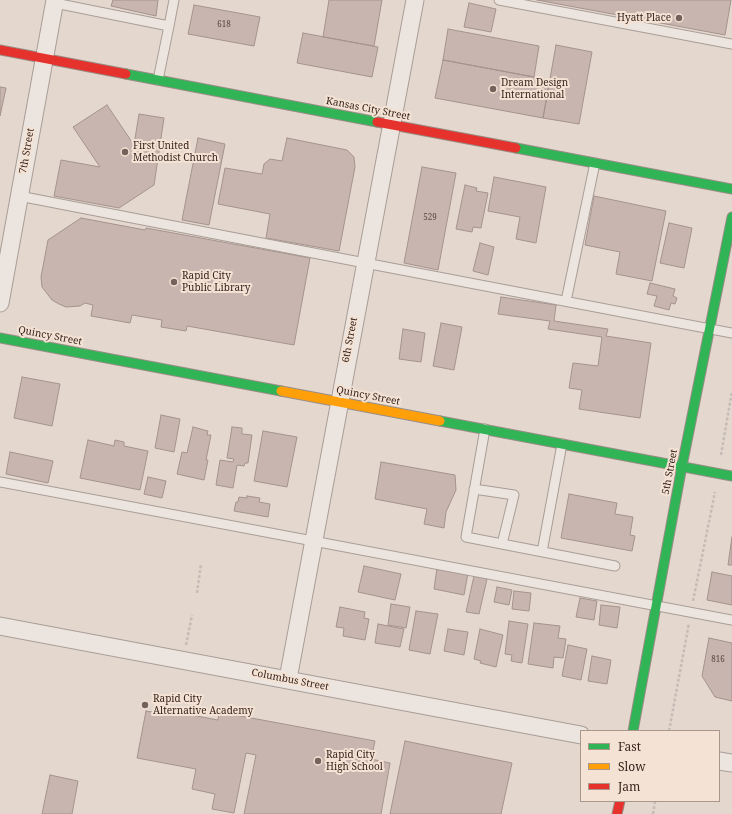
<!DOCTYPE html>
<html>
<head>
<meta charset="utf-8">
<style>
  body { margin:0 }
  #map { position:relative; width:732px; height:814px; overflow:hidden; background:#e4d7ce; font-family:"Noto Serif",serif }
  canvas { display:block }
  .legend { position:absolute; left:580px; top:730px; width:140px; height:72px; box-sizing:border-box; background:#f4e3d4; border:1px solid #a9978c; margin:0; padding:5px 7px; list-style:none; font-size:12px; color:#38241f }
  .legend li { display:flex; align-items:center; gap:8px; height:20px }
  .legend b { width:20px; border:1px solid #a9978c }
</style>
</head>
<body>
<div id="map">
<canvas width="732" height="814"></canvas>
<ul class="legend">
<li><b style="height:5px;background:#30b455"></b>Fast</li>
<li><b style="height:5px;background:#ff9f0a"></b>Slow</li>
<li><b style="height:5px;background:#e5322d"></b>Jam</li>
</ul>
</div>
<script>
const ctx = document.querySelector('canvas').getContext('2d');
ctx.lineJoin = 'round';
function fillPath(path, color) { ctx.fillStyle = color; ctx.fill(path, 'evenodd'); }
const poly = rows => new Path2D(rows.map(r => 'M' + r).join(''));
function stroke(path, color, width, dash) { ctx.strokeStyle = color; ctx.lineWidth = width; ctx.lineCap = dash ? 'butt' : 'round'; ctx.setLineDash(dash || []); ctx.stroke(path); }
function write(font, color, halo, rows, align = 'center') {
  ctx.font = font + ' "Noto Serif",serif'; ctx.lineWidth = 4; ctx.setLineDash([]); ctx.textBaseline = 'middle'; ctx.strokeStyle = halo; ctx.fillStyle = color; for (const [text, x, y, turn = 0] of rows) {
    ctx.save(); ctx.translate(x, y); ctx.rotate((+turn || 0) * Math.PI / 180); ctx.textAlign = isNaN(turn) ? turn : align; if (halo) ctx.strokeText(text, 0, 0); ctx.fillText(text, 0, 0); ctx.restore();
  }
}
const building = poly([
  [113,0,158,0,156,16,111,6,113,0],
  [329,0,382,0,374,46,323,37,329,0],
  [537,0,731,0,725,35,537,0],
  [469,3,496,9,491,32,464,27,469,3],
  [194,5,260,17,254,46,188,34,194,5],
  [448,29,539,46,534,77,443,60,448,29],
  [303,33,378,47,372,77,297,63,303,33],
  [556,45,592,52,579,124,543,118,556,45],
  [443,60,550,80,543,118,435,98,443,60],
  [0,87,6,88,0,116,0,87],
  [107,105,134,145,139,114,164,118,154,185,119,208,54,196,61,160,100,167,73,127,107,105],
  [198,138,225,144,209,225,182,220,198,138],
  [287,138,347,150,354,157,355,167,339,251,266,238,270,214,218,204,225,168,262,174,264,164,270,159,282,161,287,138],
  [422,167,456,173,438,270,404,263,422,167],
  [494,177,546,187,536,243,516,239,520,217,488,211,494,177],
  [465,185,477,188,476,191,488,193,481,228,473,227,472,232,456,229,465,185],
  [594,196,666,211,652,281,616,274,620,252,585,245,594,196],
  [81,218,145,230,146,228,310,258,294,345,187,326,186,331,161,327,162,320,132,315,130,323,91,316,93,305,85,303,80,306,66,307,59,304,52,300,42,287,41,277,48,240,81,218],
  [669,223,692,228,684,268,660,263,669,223],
  [480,243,494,247,488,275,473,271,480,243],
  [650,283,675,289,673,296,677,298,675,304,671,303,669,310,654,306,657,296,647,294,650,283],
  [501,297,556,305,554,321,608,329,606,336,651,343,640,418,579,409,582,390,569,388,573,363,598,366,602,337,548,329,550,321,498,314,501,297],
  [441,323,462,327,454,370,433,366,441,323],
  [403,329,425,333,421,362,399,359,403,329],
  [22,377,60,384,52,426,14,418,22,377],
  [161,415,180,419,174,452,155,448,161,415],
  [193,427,208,431,207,435,211,435,206,460,208,460,204,480,177,474,182,452,187,453,193,427],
  [232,427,242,428,242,434,252,435,248,463,245,463,244,466,237,465,233,488,216,485,220,460,233,462,234,459,227,458,232,427],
  [263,431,297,437,287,487,254,481,263,431],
  [88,440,114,446,115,440,124,442,124,446,148,451,140,490,80,478,88,440],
  [10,452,53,461,48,483,6,474,10,452],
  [381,462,455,475,456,490,446,512,444,528,424,524,427,509,375,499,381,462],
  [148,477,166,481,162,498,144,494,148,477],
  [569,494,617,503,615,514,633,517,630,535,635,536,632,551,561,538,569,494],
  [247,496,260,498,259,502,270,504,268,517,234,511,236,502,238,502,239,497,247,498,247,496],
  [732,537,732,565,728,565,732,537],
  [364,566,401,574,395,600,358,592,364,566],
  [437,568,468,573,464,595,434,589,437,568],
  [712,572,732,576,732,605,707,600,712,572],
  [474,576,487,579,479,614,466,612,474,576],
  [497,587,512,590,509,605,494,602,497,587],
  [514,591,531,593,529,611,512,609,514,591],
  [580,598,597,601,594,620,576,617,580,598],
  [391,604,410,607,406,628,388,625,391,604],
  [601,605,620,607,617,628,599,625,601,605],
  [340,607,365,612,364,618,369,619,365,640,343,636,344,628,336,627,340,607],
  [416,611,438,614,430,654,409,650,416,611],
  [509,621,528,624,522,663,511,661,512,655,505,654,509,621],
  [534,623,560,626,558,638,566,639,563,658,554,657,553,668,528,664,534,623],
  [378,624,404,629,400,647,375,643,378,624],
  [448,629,468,632,464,655,444,651,448,629],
  [480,629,503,635,496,667,480,663,481,661,474,659,480,629],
  [709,638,732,643,732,701,715,697,702,676,709,638],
  [568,645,587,649,581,680,562,676,568,645],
  [592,656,611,660,607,684,588,681,592,656],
  [146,711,169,715,170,711,218,720,219,712,375,741,371,759,390,763,381,814,244,814,256,755,246,753,234,813,212,809,215,794,192,789,196,769,137,758,146,711],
  [405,741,512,763,501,814,390,814,405,741],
  [50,775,78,781,72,814,42,814,50,775]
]);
fillPath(building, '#c8b5af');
stroke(building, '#a4938d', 1);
const lane = poly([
  [499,0,732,44],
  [55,3,169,26,158,80],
  [169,26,174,0],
  [19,196,365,263,732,333],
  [566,301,595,163],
  [485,429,466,537,502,544],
  [0,482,732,620],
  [474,489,514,495,502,544,615,566],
  [542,552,562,444]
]);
const street = poly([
  [0,303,55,0],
  [0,626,581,735],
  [288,679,415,0],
  [719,761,732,763]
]);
const fast = poly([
  [126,74,377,122],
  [516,148,732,189],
  [0,338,281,391],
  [440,421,732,476],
  [633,731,682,466,732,217]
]);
const slow = poly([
  [281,391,440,421]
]);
const jam = poly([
  [0,50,126,74],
  [377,122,516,148],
  [617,814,620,801]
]);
stroke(lane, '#a99d97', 11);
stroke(street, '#a99d97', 19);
stroke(fast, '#998d87', 11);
stroke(slow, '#998d87', 11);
stroke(jam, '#998d87', 11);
stroke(poly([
  [721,455,732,391],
  [197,593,201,564],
  [693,601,715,492],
  [186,645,192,615],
  [669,731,689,623],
  [653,814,655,801]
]), '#c5bcb6', 2.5, [3, 2]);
stroke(lane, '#ece5df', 9);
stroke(street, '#ece5df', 17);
stroke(fast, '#30b455', 9);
stroke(slow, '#ff9f0a', 9);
stroke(jam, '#e5322d', 9);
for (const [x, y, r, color] of [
  [679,18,4,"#74635c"],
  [493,89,4,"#74635c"],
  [125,152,4,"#74635c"],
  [174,282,4,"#74635c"],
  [145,705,4,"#74635c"],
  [318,761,4,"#74635c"]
]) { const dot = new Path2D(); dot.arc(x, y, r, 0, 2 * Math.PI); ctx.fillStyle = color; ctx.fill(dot); stroke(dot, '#f4e3d4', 1.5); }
write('8px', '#5c4843', null, [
  ["618",224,25],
  ["529",430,218],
  ["816",718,660]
]);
write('10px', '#38241f', '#f4e3d4', [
  ["Hyatt Place",671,18,"right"],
  ["Dream Design",501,83],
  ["International",501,95],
  ["First United",133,146],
  ["Methodist Church",133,158],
  ["Rapid City",182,276],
  ["Public Library",182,288],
  ["Rapid City",153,699],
  ["Alternative Academy",153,711],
  ["Rapid City",326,755],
  ["High School",326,767]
], 'left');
write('10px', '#38241f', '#f4e3d4', [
  ["Kansas City Street",368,109,11],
  ["7th Street",27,151,-80],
  ["Quincy Street",50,336,11],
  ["6th Street",350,340,-79],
  ["Quincy Street",368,396,11],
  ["5th Street",670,472,-79],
  ["Columbus Street",290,680,11]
]);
</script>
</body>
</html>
